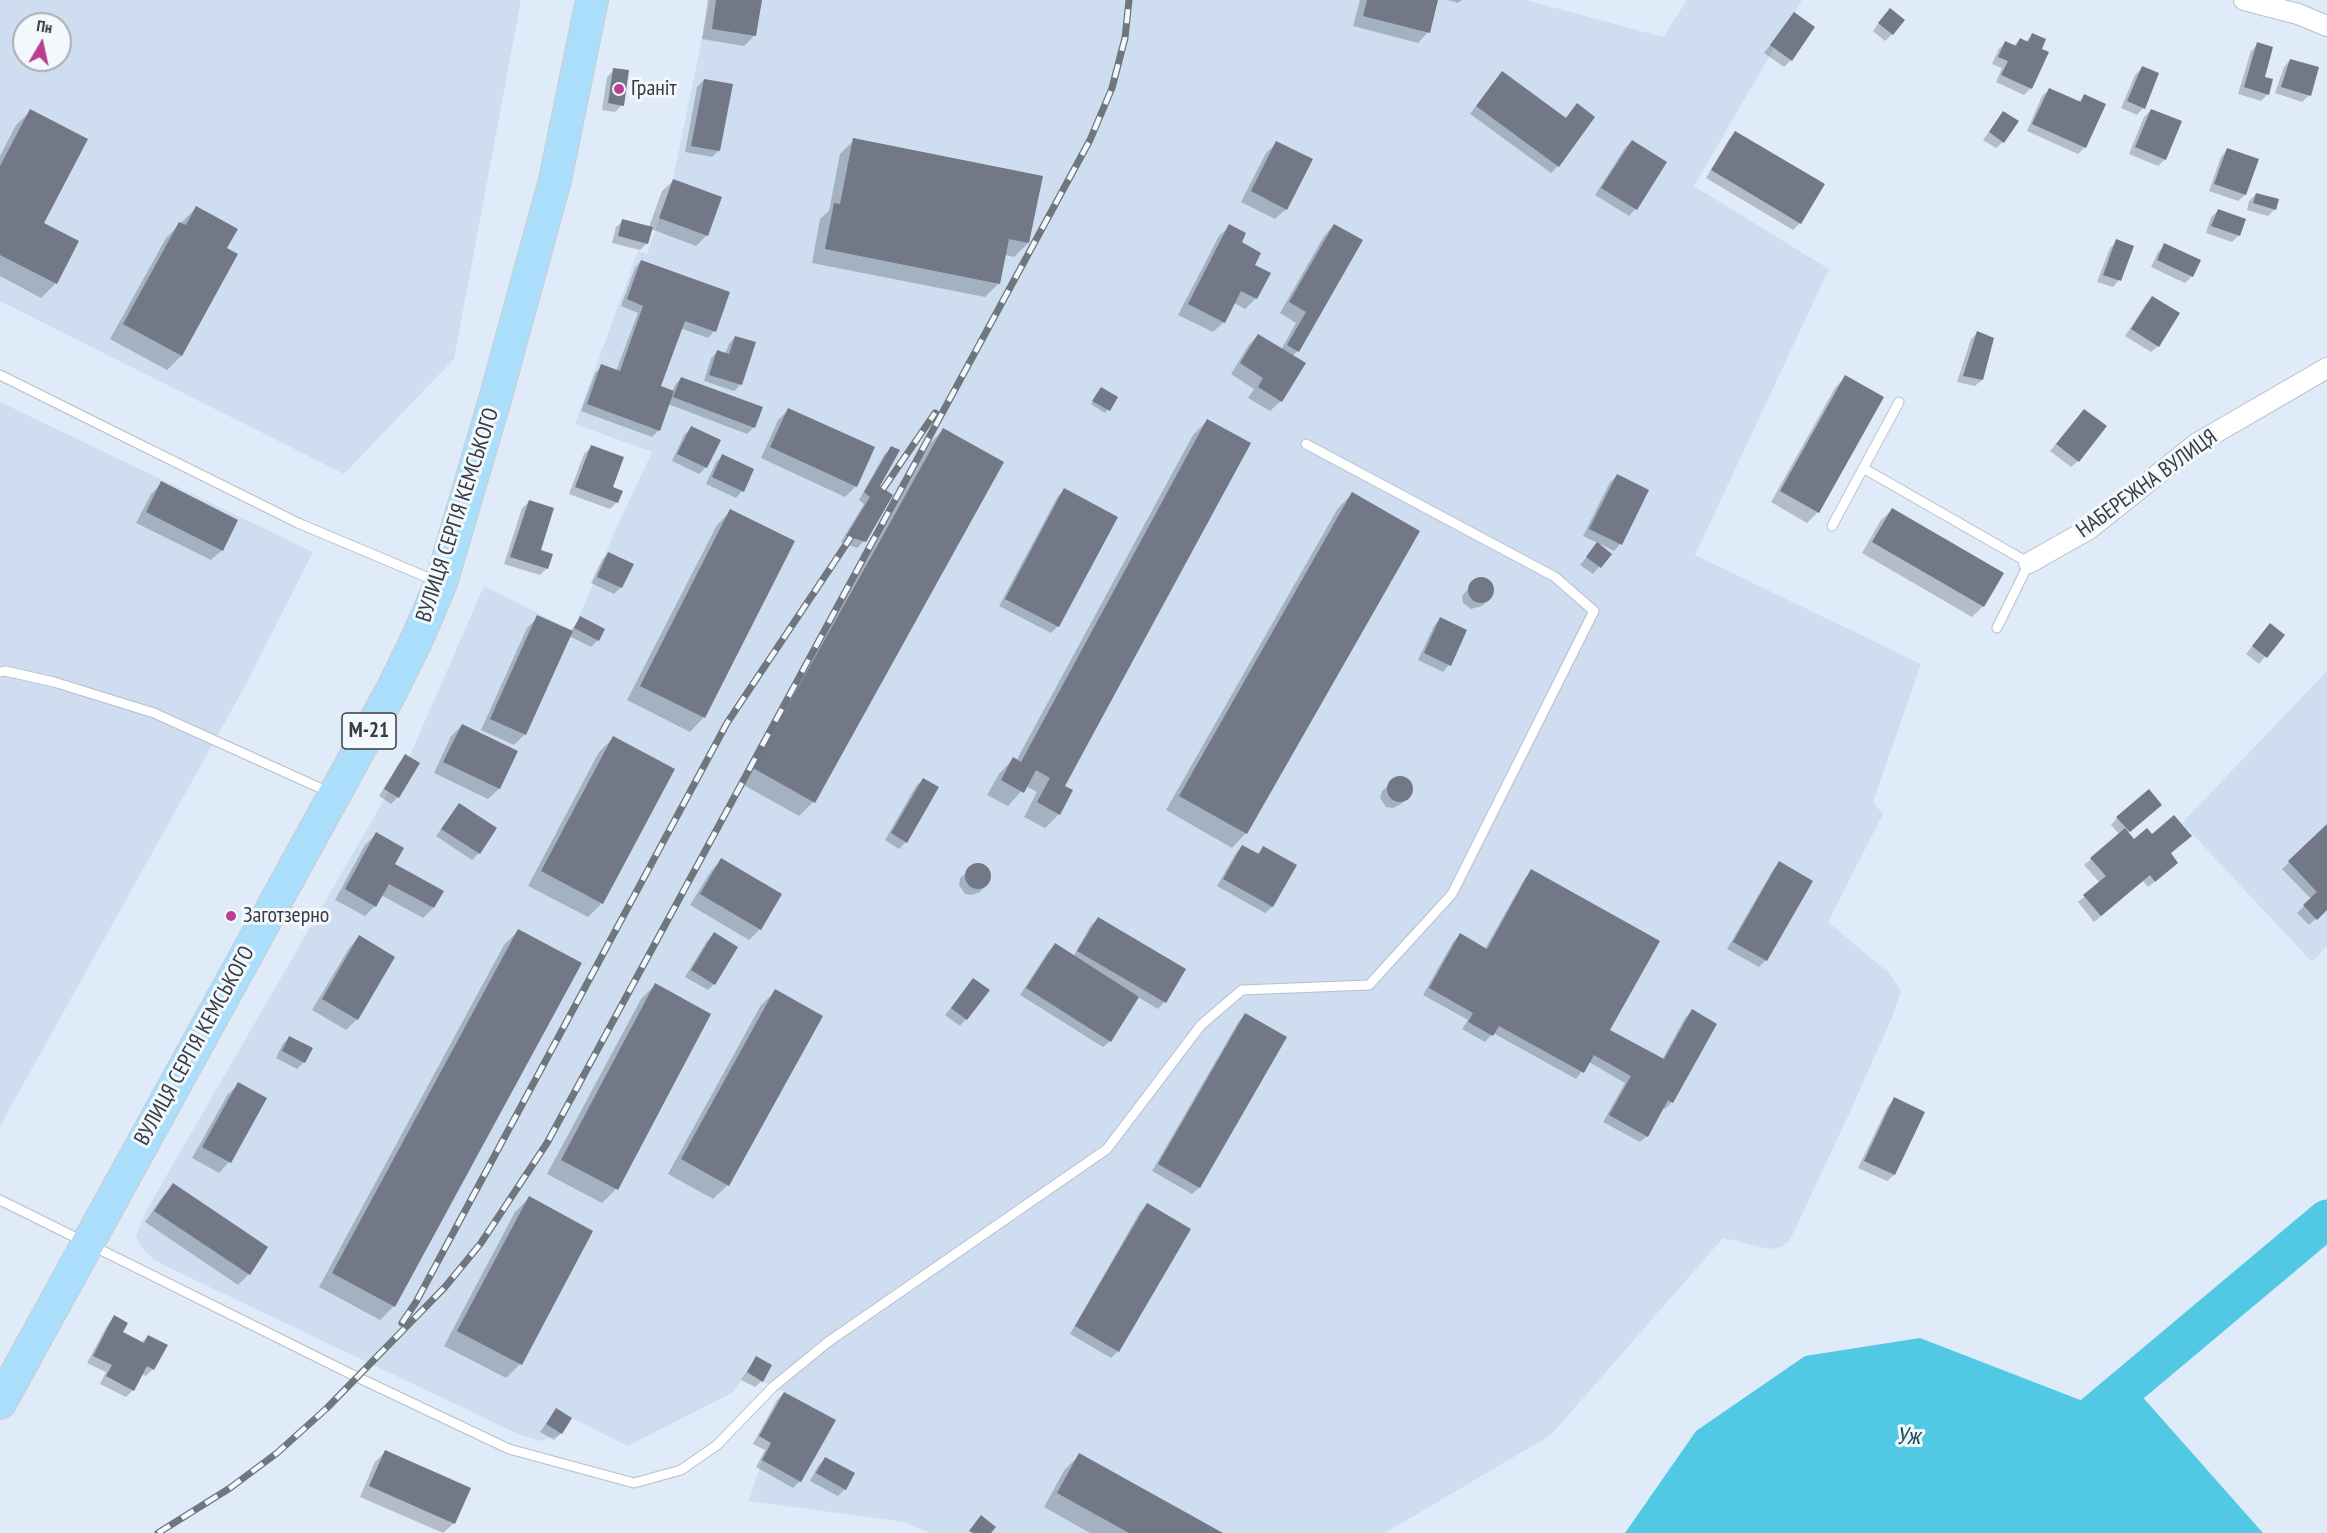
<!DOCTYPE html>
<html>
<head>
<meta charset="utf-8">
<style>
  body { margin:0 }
  #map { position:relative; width:2327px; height:1533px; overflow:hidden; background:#e0ebf9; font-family:"PT Sans Narrow",sans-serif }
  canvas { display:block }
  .north { position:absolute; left:12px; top:12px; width:60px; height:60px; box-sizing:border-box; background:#f3f8fd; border:2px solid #a8adb2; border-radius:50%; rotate:9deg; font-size:16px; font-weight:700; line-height:24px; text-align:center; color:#383c42 }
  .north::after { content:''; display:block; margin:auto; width:21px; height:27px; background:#b93e8e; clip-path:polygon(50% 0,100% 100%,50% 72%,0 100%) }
</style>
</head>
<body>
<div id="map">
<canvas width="2327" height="1533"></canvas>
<div class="north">Пн</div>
</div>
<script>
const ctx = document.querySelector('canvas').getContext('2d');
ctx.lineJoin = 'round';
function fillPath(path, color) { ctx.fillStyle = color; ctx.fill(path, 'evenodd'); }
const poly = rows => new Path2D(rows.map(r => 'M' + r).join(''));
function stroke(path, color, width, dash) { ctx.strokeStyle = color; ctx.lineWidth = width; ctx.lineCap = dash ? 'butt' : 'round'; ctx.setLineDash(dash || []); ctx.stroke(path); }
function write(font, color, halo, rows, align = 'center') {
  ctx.font = font + ' "PT Sans Narrow",sans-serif'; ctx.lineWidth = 6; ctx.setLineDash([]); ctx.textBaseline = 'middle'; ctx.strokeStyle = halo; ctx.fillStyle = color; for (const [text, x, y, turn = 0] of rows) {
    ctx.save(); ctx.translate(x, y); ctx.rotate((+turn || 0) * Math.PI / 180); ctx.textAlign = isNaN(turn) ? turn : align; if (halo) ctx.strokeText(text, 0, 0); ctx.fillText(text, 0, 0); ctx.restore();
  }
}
fillPath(poly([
  [0,0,521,0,454,359,344,474,0,301],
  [24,24,60,24,60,60,24,60],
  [710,0,1526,0,1663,37,1687,0,1802,0,1694,186,1829,269,1695,555,1921,664,1873,802,1883,814,1828,922,1889,973,1901,991,1893,1015,1849,1114,1790,1240,1781,1247,1769,1249,1723,1238,1551,1435,1385,1533,931,1533,904,1522,749,1501,762,1460,771,1443,759,1436,784,1392,747,1373,732,1393,627,1446,572,1418,562,1434,540,1441,518,1434,178,1272,154,1260,141,1247,136,1236,146,1211,411,753,484,586,573,631,619,522,652,452,575,424,638,251,647,254,673,179],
  [0,402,313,552,244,688,0,1126],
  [2327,671,2327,946,2312,962,2182,823]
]), '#cedef0');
fillPath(poly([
  [1920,1338,2088,1403,2120,1375,2131,1384,2263,1533,1625,1533,1696,1431,1805,1356]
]), '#52c9e4');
fillPath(poly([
  [708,0,760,0,755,35,744,46,702,39],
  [1360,0,1436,0,1428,32,1418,43,1353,26],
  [1448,0,1462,0,1458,3],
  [1794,14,1791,60,1784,67,1764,53],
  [1883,17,1892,34,1885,41,1873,31],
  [2033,35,2031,88,2024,95,1996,82,2002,68,1992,64,1999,49,2006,42,2013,46,2020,40,2025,42],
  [2258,44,2268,94,2261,101,2238,94,2251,51],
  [2290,60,2309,95,2302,102,2275,93,2284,67],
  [2142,68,2143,108,2137,115,2121,108,2135,75],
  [614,70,622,105,615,112,602,110,607,77],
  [1502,73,1565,119,1577,105,1558,166,1551,173,1470,114],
  [704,80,719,150,712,157,685,152,697,87],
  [2049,90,2078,102,2084,96,2085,147,2078,154,2027,131,2042,96],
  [2151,110,2165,159,2158,166,2129,154,2144,117],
  [31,111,42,223,77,242,55,284,41,298,0,276,0,156,16,125],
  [2003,112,2003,142,1996,148,1983,140],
  [1735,132,1800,223,1793,230,1706,178,1729,139],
  [854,140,1028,243,1014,257,1005,255,999,283,985,297,812,263,820,219,829,211,840,154],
  [1632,141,1665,162,1635,209,1629,216,1595,195,1625,148],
  [1277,143,1286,209,1275,219,1241,202,1266,153],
  [2227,150,2245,195,2238,201,2209,191,2221,157],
  [673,181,707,235,696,246,651,229,647,243,640,250,612,243,616,227,623,221,649,227,662,191],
  [2256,194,2275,209,2268,216,2247,210,2249,201],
  [196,208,225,248,236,255,181,356,167,370,110,339,166,238],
  [2218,211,2239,235,2232,242,2206,233,2211,217],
  [1334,225,1298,351,1292,356,1281,401,1270,411,1248,398,1254,389,1231,374,1248,346,1258,335,1281,350,1296,323,1280,313,1324,236],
  [1230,226,1253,265,1256,298,1245,309,1234,303,1224,322,1213,332,1178,315,1219,236],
  [2117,241,2119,280,2113,287,2097,282,2110,248],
  [2165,245,2192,276,2185,283,2151,267,2158,252],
  [641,261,714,331,708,338,680,328,659,387,672,392,675,385,681,378,754,427,747,434,668,404,659,430,652,437,581,411,595,373,602,366,616,371,638,313,621,306,635,268],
  [2152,298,2158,346,2151,352,2125,336,2146,304],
  [1977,333,1982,380,1975,386,1957,382,1971,339],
  [735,337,741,384,734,391,704,381,711,358,718,351,725,354,729,344],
  [1845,377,1818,512,1807,523,1771,502,1835,388],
  [1098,392,1116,398,1105,413,1091,404],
  [789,409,856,486,845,497,761,458,778,420],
  [2078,417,2078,461,2071,467,2050,451],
  [1207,421,1063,786,1059,814,1045,828,1024,817,1037,792,1026,786,1008,806,987,795,999,774,1013,759,1016,761,1193,435],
  [691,428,706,467,699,474,672,461,684,435],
  [943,430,813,802,799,816,740,783,929,444],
  [591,447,617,502,610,509,569,494,584,454],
  [891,448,878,487,864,541,857,548,841,542,864,504,859,500,884,455],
  [723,456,752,470,742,491,736,498,706,484,716,462],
  [1617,476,1647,491,1620,544,1614,551,1600,544,1610,554,1593,574,1580,565,1598,543,1583,536,1610,482],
  [162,483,222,550,211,560,136,523,151,494],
  [1064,490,1058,626,1051,633,999,606,1058,496],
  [1352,494,1246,833,1232,848,1166,810,1338,508],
  [529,502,539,551,547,568,540,575,504,564,522,508],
  [1892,510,1983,606,1972,617,1862,553,1881,520],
  [731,511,704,717,690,732,627,700,717,525],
  [608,554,621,587,614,594,591,583,602,560],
  [1484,579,1490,583,1493,591,1490,599,1482,606,1471,609,1463,603,1462,596,1476,580],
  [538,617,570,632,580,618,598,640,591,647,569,636,524,735,514,745,481,730,527,628],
  [1440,619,1449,665,1443,672,1418,660,1434,626],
  [2264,631,2283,635,2259,664,2246,654],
  [462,726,516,752,499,789,488,799,434,773,451,736],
  [613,738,602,903,588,917,528,886,599,752],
  [406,756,398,797,391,804,379,796,399,763],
  [1398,777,1406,779,1411,790,1408,797,1401,804,1393,808,1386,807,1380,798,1382,791],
  [923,780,906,842,899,849,885,840,916,786],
  [459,805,479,853,472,860,436,836],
  [2153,811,2127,833,2134,842,2152,836,2170,854,2170,869,2148,887,2143,881,2094,922,2078,902,2100,883,2084,865,2120,835,2111,825,2117,818],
  [2327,826,2327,908,2309,925,2297,913,2311,899,2282,869],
  [376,834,393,865,433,908,423,918,381,895,375,906,365,916,335,900,365,845],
  [1242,846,1257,854,1263,848,1295,866,1272,907,1265,913,1217,886,1236,853],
  [721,860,760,929,749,940,690,905,711,871],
  [1779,863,1811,881,1766,960,1759,967,1727,949,1773,870],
  [977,864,985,866,990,877,987,884,980,892,972,895,965,894,959,885,960,878],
  [1532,871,1608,1030,1662,1060,1685,1018,1692,1011,1672,1102,1665,1109,1662,1108,1647,1136,1640,1142,1603,1122,1625,1083,1589,1062,1576,1079,1493,1033,1485,1042,1462,1029,1468,1020,1423,995,1453,942,1460,935,1485,949,1525,878],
  [1098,919,1164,1002,1158,1009,1138,997,1110,1041,1103,1047,1020,995,1048,952,1055,945,1073,957,1091,925],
  [518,931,394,1306,380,1320,319,1287,504,945],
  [714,934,714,984,708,990,685,977,707,941],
  [359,937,393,957,357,1019,346,1030,312,1010,349,948],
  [973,980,966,1019,960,1026,945,1015],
  [655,985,616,1189,602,1203,547,1174,641,999],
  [776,991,728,1185,713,1199,668,1174,761,1005],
  [1246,1014,1285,1037,1199,1188,1192,1194,1152,1171,1239,1021],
  [289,1038,304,1062,297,1069,276,1058,282,1045],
  [239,1084,265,1099,229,1162,219,1173,192,1158,228,1094],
  [1895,1099,1923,1112,1894,1175,1887,1181,1858,1168,1888,1106],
  [173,1185,249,1274,238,1285,145,1222,163,1196],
  [529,1198,591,1231,520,1364,506,1378,444,1346,515,1212],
  [1147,1205,1118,1351,1111,1358,1070,1334,1140,1212],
  [114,1317,121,1332,141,1343,148,1336,153,1369,146,1376,141,1374,133,1390,126,1397,100,1384,106,1372,87,1363,108,1324],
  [756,1358,762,1381,755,1387,741,1380],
  [784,1393,800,1481,793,1488,756,1467,765,1450,753,1444,777,1400],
  [556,1410,561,1433,554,1440,540,1432],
  [385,1452,454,1523,443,1533,360,1497,375,1462],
  [1080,1455,1220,1533,1090,1533,1044,1507,1065,1469],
  [825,1459,845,1489,838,1496,810,1481,818,1466]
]), '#0003');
stroke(poly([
  [2091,1417,2327,1219]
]), '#52c9e4', 39);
fillPath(poly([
  [716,0,762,0,756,36,712,29],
  [1367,0,1438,0,1430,33,1363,16],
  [1890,8,1905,20,1893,35,1878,23],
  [1794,12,1815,27,1792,61,1770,45],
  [2032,33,2046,39,2042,49,2049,52,2032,89,2001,75,2008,61,1998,57,2005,41,2016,46,2020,38,2028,42],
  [2257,42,2273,47,2265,77,2273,79,2269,95,2244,87],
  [2290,59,2319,67,2311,96,2281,87],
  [2142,66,2159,73,2145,109,2127,101],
  [613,68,629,70,624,106,608,103],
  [1502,71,1566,118,1577,103,1595,117,1559,167,1476,106],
  [704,79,733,84,720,151,691,146],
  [2049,88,2081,102,2084,94,2106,104,2086,148,2032,124],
  [30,109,88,139,44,223,79,241,57,284,0,255,0,166],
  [2151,109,2182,121,2166,160,2135,147],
  [2003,111,2019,121,2004,143,1989,132],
  [1735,131,1825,184,1801,224,1711,170],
  [853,138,1043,176,1029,243,1009,239,1000,284,825,249,834,203,840,204],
  [1632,140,1667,162,1637,210,1601,188],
  [1276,141,1313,159,1287,210,1251,191],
  [2227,148,2259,159,2246,195,2214,184],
  [673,179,722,197,708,236,659,218],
  [2256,193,2279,199,2276,210,2253,203],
  [196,206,238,229,227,248,238,254,182,356,123,324,179,222,186,225],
  [2218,209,2246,219,2240,236,2211,226],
  [622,219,653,227,648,244,618,236],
  [1229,224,1246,233,1242,242,1261,253,1255,265,1271,273,1257,299,1241,291,1225,323,1188,304],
  [1334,224,1363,240,1299,352,1287,345,1306,312,1289,302],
  [2116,239,2134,246,2121,281,2103,275],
  [2164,243,2201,260,2193,277,2157,260],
  [641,260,730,292,716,332,685,321,661,386,674,391,660,431,587,404,601,364,620,371,643,306,627,299],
  [2152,296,2180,313,2159,347,2131,329],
  [1977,331,1994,338,1983,380,1963,376],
  [1258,334,1306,363,1282,402,1258,387,1263,378,1240,363],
  [735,336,756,342,742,385,709,375,717,350,729,354],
  [1845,375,1884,397,1819,513,1780,491],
  [681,377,763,407,755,428,673,397],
  [1101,387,1118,397,1110,411,1092,401],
  [788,408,875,447,857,487,770,447],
  [2084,409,2107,426,2079,462,2056,444],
  [1207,419,1251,443,1065,786,1073,790,1060,815,1037,802,1050,778,1036,770,1024,793,1001,780,1013,757,1021,762],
  [691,426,721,440,707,468,677,454],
  [943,428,1004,462,815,803,753,768],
  [591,445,624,457,613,487,623,491,618,503,575,487],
  [891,446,900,450,880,486,893,495,866,542,846,536,870,497,864,492],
  [722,454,754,469,744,492,712,477],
  [1617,474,1649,490,1622,545,1589,529],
  [161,481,238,520,223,551,146,512],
  [1064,488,1118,517,1059,627,1005,599],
  [1352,492,1420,531,1247,834,1179,796],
  [529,500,554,508,541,550,553,554,548,569,510,557],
  [1892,508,2004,573,1984,607,1872,542],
  [730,509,795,541,705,718,640,686],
  [1597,542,1612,554,1601,568,1586,557],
  [608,552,634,564,622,588,597,577],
  '1468 590a13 13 0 1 1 26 0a13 13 0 1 1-26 0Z',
  [537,615,573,631,526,735,490,719],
  [580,616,605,629,599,641,574,628],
  [1440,617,1467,630,1451,666,1424,653],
  [2270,623,2285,635,2267,658,2252,646],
  [462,724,518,751,500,789,443,762],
  [613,736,675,769,603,904,541,871],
  [405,754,420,763,399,798,384,789],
  '1387 789a13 13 0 1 1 26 0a13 13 0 1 1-26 0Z',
  [923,778,939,787,907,843,891,833],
  [2149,789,2162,805,2130,832,2116,817],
  [459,803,497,828,480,854,441,829],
  [2174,815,2192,836,2171,853,2178,863,2155,882,2150,875,2101,916,2083,895,2106,876,2090,858,2125,828,2134,839,2147,828,2152,834],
  [2327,824,2327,910,2317,920,2303,905,2317,892,2288,861],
  [376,832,404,848,395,864,444,891,434,908,389,884,376,907,345,889],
  [1242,845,1259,854,1263,846,1297,865,1273,907,1223,879],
  [721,858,782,894,761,930,700,894],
  [1779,861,1813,881,1767,961,1733,942],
  '965 876a13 13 0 1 1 26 0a13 13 0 1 1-26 0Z',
  [1531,869,1660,941,1610,1030,1664,1059,1692,1009,1717,1024,1673,1103,1668,1100,1648,1137,1609,1115,1631,1076,1594,1055,1584,1073,1499,1026,1493,1036,1468,1022,1473,1013,1429,988,1460,933,1487,949],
  [1098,917,1186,969,1166,1003,1077,951],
  [518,929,582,963,395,1307,332,1273],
  [714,932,738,947,715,985,691,970],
  [359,935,395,957,358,1020,322,999],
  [1055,943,1139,997,1111,1042,1026,988],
  [973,978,990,990,967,1020,951,1008],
  [655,983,711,1014,618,1190,561,1160],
  [775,989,823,1016,729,1186,681,1159],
  [1245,1013,1287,1037,1200,1188,1158,1164],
  [289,1036,313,1048,305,1063,282,1051],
  [238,1082,267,1098,231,1163,202,1147],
  [1894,1097,1925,1112,1895,1175,1864,1161],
  [173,1183,268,1247,250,1275,154,1211],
  [529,1196,593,1231,522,1365,457,1331],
  [1147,1203,1191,1229,1119,1352,1075,1326],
  [114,1315,128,1323,123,1332,144,1343,148,1335,168,1345,154,1370,147,1366,134,1391,106,1376,112,1365,93,1356],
  [756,1356,772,1365,763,1382,747,1372],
  [784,1392,836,1420,801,1482,762,1460,771,1443,759,1436],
  [556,1408,572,1418,562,1434,546,1424],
  [385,1450,471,1488,455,1524,369,1486],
  [1079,1453,1223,1533,1129,1533,1057,1493],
  [825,1457,855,1473,846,1490,816,1473],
  [981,1515,996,1527,991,1533,973,1533,969,1531]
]), '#737886');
const service = poly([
  [0,375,298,523,436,581],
  [1863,468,2029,563,1997,628],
  [1832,526,1899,402],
  [0,672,5,671,54,682,154,713,331,793],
  [0,1200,357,1377,509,1449,634,1483,681,1470,717,1445,773,1387,828,1342,1107,1149,1201,1025,1242,990,1369,985,1452,894,1594,611,1555,577,1306,444]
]);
const minor = poly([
  [2244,0,2298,14,2327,26],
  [2029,563,2089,529,2196,444,2327,368]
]);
const trunk = poly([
  [0,1403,392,690,417,639,441,583,494,403,555,180,592,0]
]);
stroke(service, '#b4bfcc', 11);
stroke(minor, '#b4bfcc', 22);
stroke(trunk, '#cbccce', 34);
stroke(service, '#fff', 9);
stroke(minor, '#fff', 20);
stroke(trunk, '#abdefb', 32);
const rail = poly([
  [883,489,935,413],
  [402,1323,416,1302,727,723,851,537],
  [158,1533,230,1488,277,1453,327,1408,445,1287,481,1243,547,1143,1090,140,1112,88,1125,38,1129,0]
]);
stroke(rail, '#6f767e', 7);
stroke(rail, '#f3f8fd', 4.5, [14]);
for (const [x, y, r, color] of [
  [619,89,6,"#b93e8e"],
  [231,916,6,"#b93e8e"]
]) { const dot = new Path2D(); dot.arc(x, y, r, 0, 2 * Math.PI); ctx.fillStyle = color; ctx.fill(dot); stroke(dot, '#f3f8fd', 2); }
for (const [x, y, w] of [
  [369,731,54]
]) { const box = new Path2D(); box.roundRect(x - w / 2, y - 18, w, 36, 4.5); ctx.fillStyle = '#f3f8fd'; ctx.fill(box); stroke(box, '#383c42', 1.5); }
write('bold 21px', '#383c42', null, [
  ["М-21",369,731]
]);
write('22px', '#383c42', '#f3f8fd', [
  ["Граніт",631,89],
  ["Заготзерно",243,916]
], 'left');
write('22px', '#383c42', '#f3f8fd', [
  ["НАБЕРЕЖНА ВУЛИЦЯ",2147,484,-36],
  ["ВУЛИЦЯ СЕРГІЯ КЕМСЬКОГО",458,515,-72],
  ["ВУЛИЦЯ СЕРГІЯ КЕМСЬКОГО",195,1046,-61]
]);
write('italic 24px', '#1a4d58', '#f3f8fd', [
  ["Уж",1908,1437]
]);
</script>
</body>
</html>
